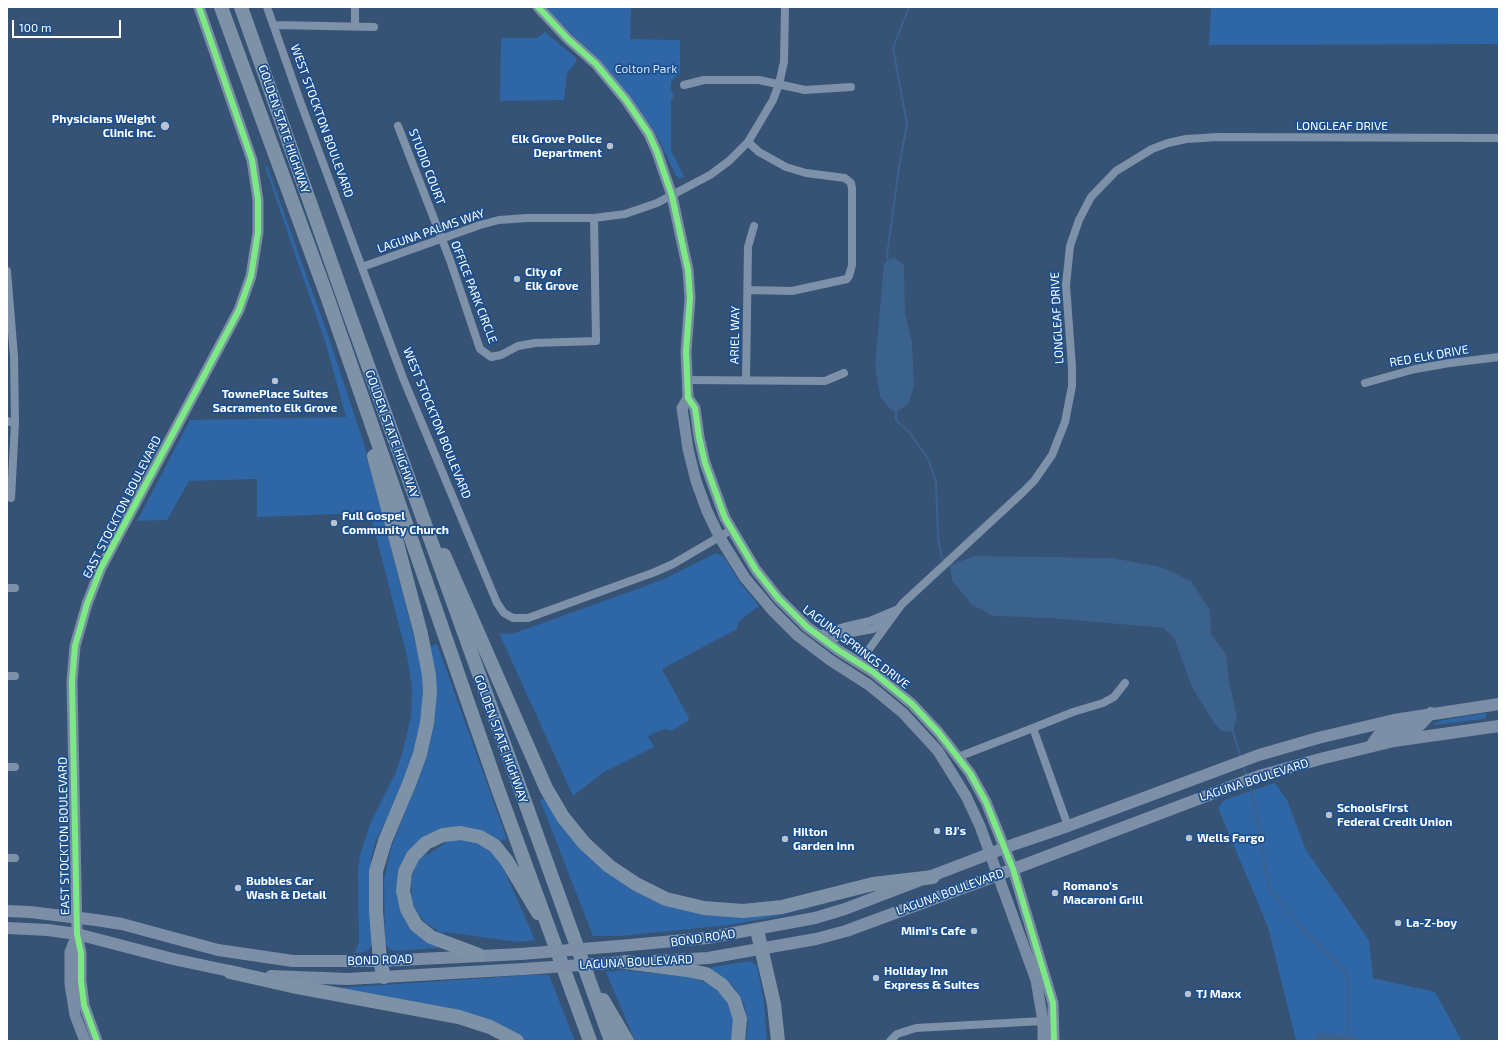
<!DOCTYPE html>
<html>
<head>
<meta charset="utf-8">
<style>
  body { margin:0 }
  #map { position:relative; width:1506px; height:1048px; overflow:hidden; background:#365274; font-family:"Exo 2",sans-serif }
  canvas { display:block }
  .frame { position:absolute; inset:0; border:8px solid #fff; pointer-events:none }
  .scale { position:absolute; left:12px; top:20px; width:109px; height:18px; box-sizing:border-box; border:2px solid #fff; border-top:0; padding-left:5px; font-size:12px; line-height:14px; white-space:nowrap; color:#fff; -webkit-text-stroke:3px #1b4f8f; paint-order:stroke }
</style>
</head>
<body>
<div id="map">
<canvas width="1506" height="1048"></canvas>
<div class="frame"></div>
<div class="scale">100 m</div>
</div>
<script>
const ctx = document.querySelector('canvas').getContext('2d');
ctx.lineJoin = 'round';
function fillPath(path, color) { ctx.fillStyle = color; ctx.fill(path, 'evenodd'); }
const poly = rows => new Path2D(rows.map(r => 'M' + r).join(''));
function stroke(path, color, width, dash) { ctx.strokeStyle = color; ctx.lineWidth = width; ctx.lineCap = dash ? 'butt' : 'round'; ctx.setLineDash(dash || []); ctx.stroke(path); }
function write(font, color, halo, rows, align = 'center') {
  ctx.font = font + ' "Exo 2",sans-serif'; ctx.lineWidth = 3.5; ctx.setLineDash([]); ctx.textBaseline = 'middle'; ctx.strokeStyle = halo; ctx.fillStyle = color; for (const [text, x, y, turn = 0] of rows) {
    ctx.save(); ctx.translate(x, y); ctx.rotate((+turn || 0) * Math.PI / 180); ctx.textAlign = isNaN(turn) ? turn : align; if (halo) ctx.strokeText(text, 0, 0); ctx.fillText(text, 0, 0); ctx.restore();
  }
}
fillPath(poly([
  [544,7,631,7,630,39,680,40,680,74,675,77,671,83,671,90,674,96,671,100,671,150,684,177,679,178,676,176,655,132,612,74],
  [1211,7,1499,7,1499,44,1209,45],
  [545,32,576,58,576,62,567,73,564,100,500,101,501,38,537,38],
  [267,166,328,335,364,444,422,668,423,704,419,738,406,779,375,843,371,859,369,893,372,944,369,950,365,952,355,953,359,941,358,873,360,855,370,824,395,774,402,754,411,716,412,689,407,656,370,513,257,517,257,479,189,481,167,520,137,521,190,420,346,417,326,344,265,167],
  [716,553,724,557,741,584,759,606,738,622,737,629,662,669,689,718,688,721,671,731,664,729,648,736,654,747,604,772,573,796,499,633,512,634,662,580],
  [437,644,507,839,499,841,486,832,467,827,447,827,429,834,398,897,438,944,437,948,395,951,388,948,385,944,384,879,391,848,419,776,429,647],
  [1486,713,1486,718,1482,719,1434,725,1434,723,1443,720],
  [1275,783,1287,800,1306,850,1369,940,1373,978,1435,992,1462,1041,1296,1041,1268,927,1218,808,1224,800],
  [548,797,563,823,666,903,808,905,809,908,768,918,729,925,621,936,593,936,540,800],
  [455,839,475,842,492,852,502,865,535,940,518,942,444,932,443,934,426,923,417,913,412,901,411,881,415,866,422,855,429,854,445,843,446,840],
  [750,961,757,965,764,1002,767,1041,746,1041,748,1022,744,1004,734,987,723,978,710,971,712,967],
  [622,970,691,977,712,985,729,1003,733,1013,734,1041,635,1041,606,972],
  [530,975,549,975,575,1041,526,1041,506,1030,336,988]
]), '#2f66a5');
fillPath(poly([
  [894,257,904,265,905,312,912,343,914,387,908,404,896,412,889,408,880,396,875,365,884,263],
  [975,556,1112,558,1161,567,1191,581,1210,610,1211,634,1226,654,1229,681,1237,717,1233,732,1222,731,1214,723,1192,687,1174,638,1164,628,1051,618,993,616,971,604,952,580,950,565],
  [1319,1032,1354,1037,1361,1041,1314,1041]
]), '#3b618d');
stroke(poly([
  [888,261,887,255,899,167,907,124,893,48,909,7],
  [896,412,896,420,910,433,928,459,936,482,938,537,942,558,946,561],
  [1233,732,1241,758],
  [1243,766,1247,777],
  [1249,785,1253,796,1269,888,1297,923,1346,972,1349,990,1347,1036]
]), '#3b618d', 2);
stroke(poly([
  [267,7,300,101,403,378,497,603,504,613,513,618,528,618,655,572,673,564,731,530],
  [274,25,374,27],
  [355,26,355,7],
  [684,85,704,80,759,80,805,90,851,87],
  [398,126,450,260,480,349,491,357,501,355,518,346,535,343,596,341,594,218],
  [748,142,759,152,786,167,806,173,845,178,851,183,852,188,852,265,849,276,847,279,792,291,748,290],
  [362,267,480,225,499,220,527,218,594,218,625,214,657,203,710,175,729,161,748,142,773,100,779,84,784,62,785,7],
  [7,271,14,356,15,423,11,498],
  [687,380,825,381,844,373],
  [746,380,748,247,754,226],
  [1365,383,1415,369,1450,363,1499,357],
  [7,421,15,423],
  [7,588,15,588],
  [818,635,844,627,870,621,896,610],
  [826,642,846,634,873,629,887,621],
  [859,663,902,604,1023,492,1034,481,1052,455,1065,422,1072,386,1072,367,1066,285,1070,246,1079,220,1091,197,1116,171,1152,149,1168,143,1186,139,1218,137,1499,138],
  [7,676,15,676],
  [1033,728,1073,712,1103,703,1114,697,1125,683],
  [958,757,1033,728,1068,826],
  [7,767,15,767],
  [7,858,15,858],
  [890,1041,897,1034,916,1028,1043,1021]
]), '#7d92a8', 8);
stroke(poly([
  [538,7,568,39,596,64,626,100,649,134,657,152,672,196,688,270,690,298,686,352,688,398,695,408,699,437,705,463,725,518,756,570,778,598,807,627,838,650,873,672,912,704,939,733,970,773,986,802,1013,869,1053,1003,1054,1041],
  [688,398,682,408,688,449,696,481,707,511,720,538,745,578,772,610,797,635,830,660,869,685,903,713,938,751,966,796,980,826,1036,980,1043,1021,1043,1041],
  [77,934,70,952,70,984,75,1015,85,1041],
  [97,1041,84,1005,81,981,81,953,77,934,72,681,75,646,87,604,101,568,239,310,251,276,258,232,258,200,252,160,199,7]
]), '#798da4', 11);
stroke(poly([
  [1371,746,1378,736,1385,732,1420,725,1431,713],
  [7,911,30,912,96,920,122,924,218,950,293,961,380,961,521,954],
  [7,928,48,930,77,934,173,959,239,973],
  [619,946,707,938,815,918,845,909,1015,844,1068,826,1259,755,1318,738,1394,720,1499,704],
  [654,961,708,958,816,939,846,931,987,879,1259,776,1320,759,1394,741,1499,726],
  [271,976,348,979,523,969]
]), '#7d8ea7', 12);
stroke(poly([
  [221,7,327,296,499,792,590,1041],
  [241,7,349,313,611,1041],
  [374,456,421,634,429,675,430,692,427,723,420,754,409,784,385,841,376,871,376,911,380,961,384,977],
  [444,555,546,788,563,817,584,843,609,866,636,884,666,899,704,908,743,911,782,907,873,884,933,877],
  [757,930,774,1004,778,1041],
  [479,955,431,937,416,925,407,909,403,891,405,872,413,856,426,843,443,835,461,833,480,837,495,846,507,861,538,913],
  [625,962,687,970,706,974,722,985,734,1000,740,1019,738,1041],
  [230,972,292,986,459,1017,490,1027,517,1041],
  [603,1000,627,1041]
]), '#7e92a7', 14);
stroke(poly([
  [521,954,619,946],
  [523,969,625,962]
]), '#7d8ea7', 12);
stroke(poly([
  [538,7,568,39,596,64,626,100,649,134,657,152,672,196,688,270,690,298,686,352,688,398,695,408,699,437,705,463,725,518,756,570,778,598,807,627,838,650,873,672,912,704,939,733,970,773,986,802,1013,869,1053,1003,1054,1041],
  [97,1041,84,1005,81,981,81,953,77,934,72,681,75,646,87,604,101,568,239,310,251,276,258,232,258,200,252,160,199,7]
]), '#7ce984', 6);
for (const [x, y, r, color] of [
  [165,126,5,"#b9c2ce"],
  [610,146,4,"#b9c2ce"],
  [517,279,4,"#b9c2ce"],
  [275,381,4,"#b9c2ce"],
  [334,523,4,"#b9c2ce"],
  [1329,815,4,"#b9c2ce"],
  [937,831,4,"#b9c2ce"],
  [1189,838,4,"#b9c2ce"],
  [785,839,4,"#b9c2ce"],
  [238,888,4,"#b9c2ce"],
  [1055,893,4,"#b9c2ce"],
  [1398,923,4,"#b9c2ce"],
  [974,931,4,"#b9c2ce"],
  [876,978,4,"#b9c2ce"],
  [1188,994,4,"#b9c2ce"]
]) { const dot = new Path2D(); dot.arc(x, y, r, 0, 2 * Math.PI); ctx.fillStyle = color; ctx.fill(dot); stroke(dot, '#1b4f8f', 1.5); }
write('12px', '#cfe3fa', '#1b4f8f', [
  ["Colton Park",646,69]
]);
write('bold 12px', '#fff', '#1b4f8f', [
  ["Physicians Weight",156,119,"right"],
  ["Clinic Inc.",156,133,"right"],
  ["Elk Grove Police",602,139,"right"],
  ["Department",602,153,"right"],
  ["City of",525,272],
  ["Elk Grove",525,286],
  ["TownePlace Suites",275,394,"center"],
  ["Sacramento Elk Grove",275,408,"center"],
  ["Full Gospel",342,516],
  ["Community Church",342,530],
  ["SchoolsFirst",1337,808],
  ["Federal Credit Union",1337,822],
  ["BJ's",945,831],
  ["Hilton",793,832],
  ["Garden Inn",793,846],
  ["Wells Fargo",1197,838],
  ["Bubbles Car",246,881],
  ["Wash & Detail",246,895],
  ["Romano's",1063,886],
  ["Macaroni Grill",1063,900],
  ["La-Z-boy",1406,923],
  ["Mimi's Cafe",966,931,"right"],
  ["Holiday Inn",884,971],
  ["Express & Suites",884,985],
  ["TJ Maxx",1196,994]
], 'left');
write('12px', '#fff', '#1b4f8f', [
  ["WEST STOCKTON BOULEVARD",322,121,70],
  ["LONGLEAF DRIVE",1342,126],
  ["GOLDEN STATE HIGHWAY",284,129,71],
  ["STUDIO COURT",427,167,69],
  ["LAGUNA PALMS WAY",431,231,-19],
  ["OFFICE PARK CIRCLE",474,292,69],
  ["LONGLEAF DRIVE",1057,318,-93],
  ["ARIEL WAY",735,335,-89],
  ["RED ELK DRIVE",1429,356,-10],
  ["WEST STOCKTON BOULEVARD",437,423,68],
  ["GOLDEN STATE HIGHWAY",392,434,70],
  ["EAST STOCKTON BOULEVARD",122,507,-63],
  ["LAGUNA SPRINGS DRIVE",856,647,37],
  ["GOLDEN STATE HIGHWAY",501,739,70],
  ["LAGUNA BOULEVARD",1254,780,-18],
  ["EAST STOCKTON BOULEVARD",64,836,-91],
  ["LAGUNA BOULEVARD",950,892,-20],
  ["BOND ROAD",703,938,-8],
  ["BOND ROAD",380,960,-2],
  ["LAGUNA BOULEVARD",636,962,-3]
]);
</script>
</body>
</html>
